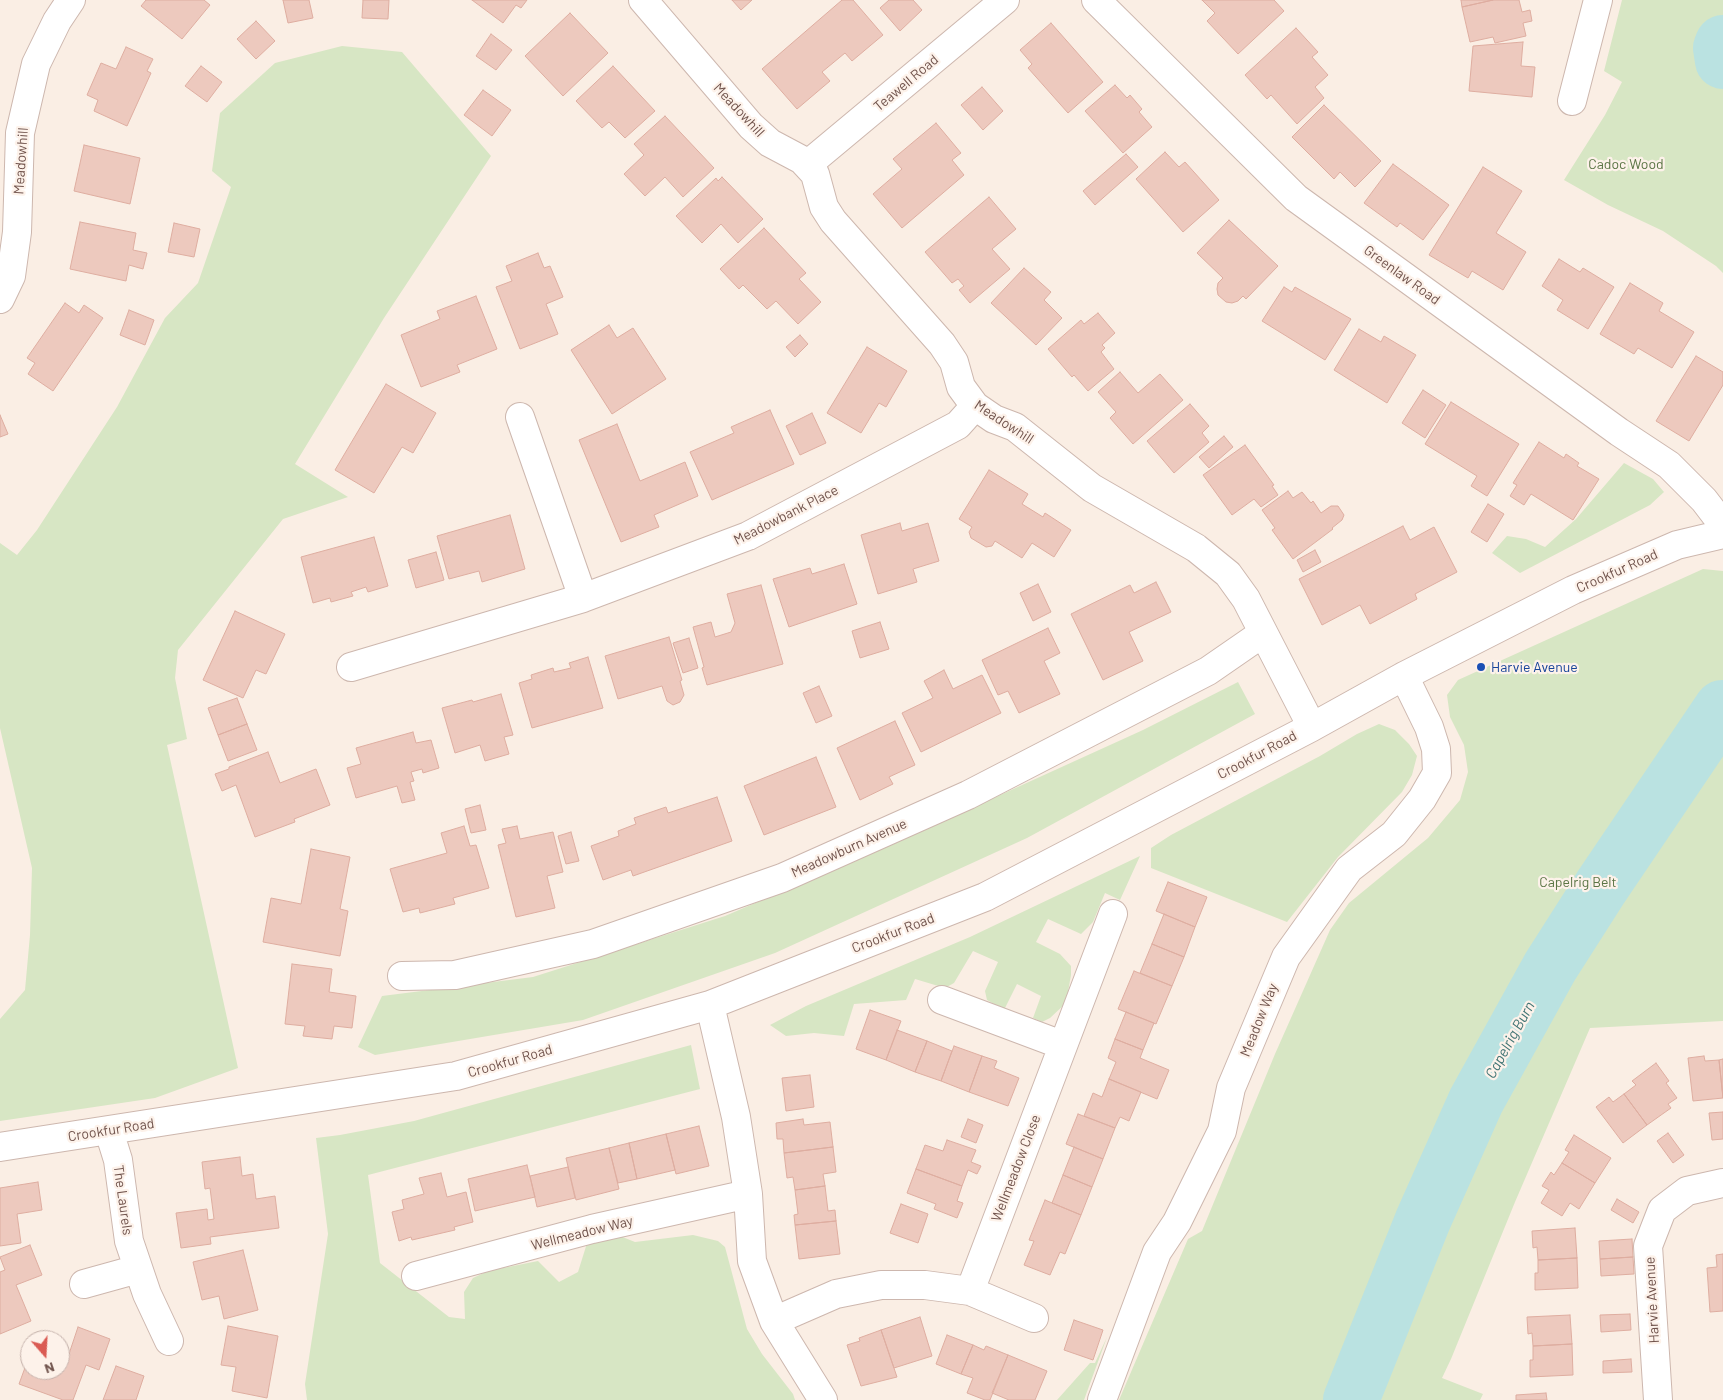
<!DOCTYPE html>
<html>
<head>
<meta charset="utf-8">
<style>
  body { margin:0 }
  #map { position:relative; width:1723px; height:1400px; overflow:hidden; background:#faeee4; font-family:Barlow,sans-serif }
  canvas { display:block }
  .north { position:absolute; left:20px; top:1330px; width:50px; height:50px; box-sizing:border-box; background:#fdf2ea; border:1px solid #c5b2ab; border-radius:50%; rotate:161deg; font-size:14px; font-weight:700; line-height:20px; text-align:center; color:#70534c }
  .north::after { content:''; display:block; margin:auto; width:18px; height:22px; background:#da5b53; clip-path:polygon(50% 0,100% 100%,50% 72%,0 100%) }
</style>
</head>
<body>
<div id="map">
<canvas width="1723" height="1400"></canvas>
<div class="north">N</div>
</div>
<script>
const ctx = document.querySelector('canvas').getContext('2d');
ctx.lineJoin = 'round';
function fillPath(path, color) { ctx.fillStyle = color; ctx.fill(path, 'evenodd'); }
const poly = rows => new Path2D(rows.map(r => 'M' + r).join(''));
function stroke(path, color, width, dash) { ctx.strokeStyle = color; ctx.lineWidth = width; ctx.lineCap = dash ? 'butt' : 'round'; ctx.setLineDash(dash || []); ctx.stroke(path); }
function write(font, color, halo, rows, align = 'center') {
  ctx.font = font + ' Barlow,sans-serif'; ctx.lineWidth = 4.5; ctx.setLineDash([]); ctx.textBaseline = 'middle'; ctx.strokeStyle = halo; ctx.fillStyle = color; for (const [text, x, y, turn = 0] of rows) {
    ctx.save(); ctx.translate(x, y); ctx.rotate((+turn || 0) * Math.PI / 180); ctx.textAlign = isNaN(turn) ? turn : align; if (halo) ctx.strokeText(text, 0, 0); ctx.fillText(text, 0, 0); ctx.restore();
  }
}
fillPath(poly([
  [1622,0,1723,0,1723,273,1716,266,1663,231,1608,205,1564,180,1605,115,1622,82,1604,71],
  [342,46,402,52,491,156,384,318,295,464,348,497,283,519,178,650,175,678,187,739,167,745,238,1068,155,1098,0,1121,0,1019,25,990,30,935,32,868,0,728,0,543,17,555,37,530,117,407,165,318,198,283,231,187,212,171,220,113,275,63],
  [1624,463,1653,479,1664,492,1650,505,1520,573,1492,553,1507,536,1526,539,1545,547,1576,519],
  [1703,569,1723,571,1723,1021,1590,1028,1515,1202,1451,1359,1442,1378,1483,1394,1480,1400,1119,1400,1188,1239,1202,1231,1275,1054,1330,930,1349,903,1428,838,1460,800,1468,772,1464,745,1450,717,1447,695,1458,680],
  [1238,682,1255,714,1027,838,775,953,583,1020,375,1055,358,1047,382,996,533,977,725,916,888,846,1143,730],
  [1379,724,1395,730,1409,744,1417,756,1412,775,1402,792,1338,857,1287,922,1151,868,1151,848,1171,835,1320,756,1357,734],
  [1140,856,1120,900,1105,893,1093,922,1081,934,1048,919,1036,942,1060,954,1071,966,1071,975,1066,1003,1050,1018,1042,1022,1033,1018,1041,996,1017,984,1004,1010,987,1000,985,991,998,962,973,951,954,983,945,988,915,979,906,1000,854,1004,844,1036,814,1033,786,1036,770,1025,806,1006,970,937],
  [691,1045,700,1089,368,1175,380,1263,449,1317,465,1319,464,1292,473,1278,488,1271,538,1261,559,1282,578,1272,588,1240,610,1240,620,1236,635,1242,693,1235,718,1241,725,1247,747,1329,762,1354,793,1394,795,1400,307,1400,305,1384,328,1234,316,1138,340,1135,414,1121],
  [1107,1337,1084,1400,1057,1400,1090,1363,1095,1363]
]), '#d7e6c4');
stroke(poly([
  [1723,43,1721,48,1723,61],
  [1351,1400,1423,1220,1476,1101,1550,967,1601,887,1722,708]
]), '#bae2e1', 56);
const building = poly([
  [146,0,204,0,210,5,182,39,141,6,146,0],
  [283,0,309,0,313,18,288,23,283,0],
  [363,0,389,0,388,19,362,18,363,0],
  [472,0,527,0,521,8,516,5,503,23,472,0],
  [732,0,752,0,741,10,732,0],
  [842,0,853,0,883,35,852,61,845,53,822,72,830,81,797,109,762,69,842,0],
  [889,0,913,0,922,10,900,31,880,8,889,0],
  [1202,0,1274,0,1284,11,1238,54,1207,21,1215,13,1202,0],
  [1461,0,1493,0,1462,7,1461,0],
  [1493,0,1519,0,1522,12,1530,10,1532,21,1523,23,1526,36,1495,43,1493,37,1470,42,1462,7,1493,0],
  [570,13,608,53,563,96,525,56,570,13],
  [256,21,275,41,256,59,237,39,256,21],
  [1051,23,1103,82,1068,113,1028,68,1032,64,1020,50,1051,23],
  [1296,28,1318,52,1312,57,1328,75,1315,87,1324,98,1297,124,1271,95,1267,99,1245,75,1296,28],
  [491,34,512,50,496,70,476,56,491,34],
  [1523,42,1521,66,1535,67,1532,97,1469,91,1473,46,1523,42],
  [126,47,153,59,147,71,151,73,127,126,94,111,98,100,87,95,101,63,116,69,126,47],
  [201,66,222,82,207,102,185,86,201,66],
  [613,66,655,111,625,138,609,122,602,128,576,101,613,66],
  [1115,85,1127,98,1130,95,1142,109,1139,112,1152,127,1123,153,1085,111,1115,85],
  [982,87,1003,111,983,130,961,105,982,87],
  [483,90,511,110,492,136,464,115,483,90],
  [1324,105,1381,161,1355,187,1340,172,1334,179,1292,137,1324,105],
  [665,116,714,168,683,197,665,177,645,196,624,174,644,155,634,144,665,116],
  [936,123,961,153,952,160,964,175,902,228,873,194,902,169,893,159,936,123],
  [84,145,140,158,130,204,74,191,84,145],
  [1165,152,1179,167,1185,162,1219,200,1183,232,1136,179,1165,152],
  [1126,154,1138,167,1095,205,1083,191,1126,154],
  [1393,164,1449,205,1423,240,1400,223,1397,227,1364,203,1393,164],
  [1483,167,1522,191,1496,233,1526,252,1503,290,1472,271,1468,278,1429,255,1483,167],
  [722,177,763,219,738,243,721,224,702,243,676,216,716,178,718,181,722,177],
  [989,197,1016,229,992,249,1010,269,970,303,959,290,964,286,958,279,952,283,925,252,989,197],
  [1229,220,1278,266,1246,299,1243,296,1238,301,1232,303,1226,302,1218,295,1217,289,1218,283,1223,278,1197,253,1229,220],
  [80,222,136,233,133,250,147,253,143,269,129,265,126,281,70,269,80,222],
  [174,223,200,229,194,257,168,252,174,223],
  [764,228,806,273,799,279,821,302,798,324,776,301,767,309,743,285,739,289,720,269,764,228],
  [538,253,544,268,550,266,563,297,546,304,558,334,520,349,496,287,512,281,506,266,538,253],
  [1559,259,1580,272,1583,268,1614,287,1588,329,1557,310,1563,300,1542,286,1559,259],
  [1024,268,1051,292,1044,300,1062,318,1036,345,991,303,1024,268],
  [1630,283,1663,303,1659,311,1694,332,1672,368,1638,348,1634,354,1600,334,1630,283],
  [1284,287,1292,292,1295,287,1351,319,1325,360,1262,321,1284,287],
  [476,296,497,349,457,365,460,372,421,387,401,335,440,319,437,311,476,296],
  [65,303,79,313,84,305,103,318,53,391,28,374,35,363,27,358,65,303],
  [129,310,154,320,145,345,120,335,129,310],
  [1098,313,1115,333,1102,345,1105,348,1101,352,1114,369,1088,391,1074,375,1072,377,1048,349,1081,320,1084,324,1098,313],
  [609,325,617,338,633,328,666,379,612,414,571,350,609,325],
  [1359,329,1381,342,1384,336,1416,355,1387,403,1334,370,1359,329],
  [800,335,808,344,795,357,786,347,800,335],
  [867,347,907,371,886,407,879,403,861,433,827,413,867,347],
  [1696,356,1723,372,1723,385,1689,441,1656,421,1696,356],
  [1120,372,1138,393,1160,374,1183,400,1133,444,1110,418,1116,412,1098,392,1120,372],
  [386,384,436,413,413,453,402,447,374,493,335,470,386,384],
  [1423,390,1446,405,1425,438,1402,423,1423,390],
  [1451,402,1519,444,1487,496,1471,486,1477,476,1425,444,1451,402],
  [1190,404,1209,426,1202,433,1209,442,1174,473,1147,441,1190,404],
  [770,410,794,464,712,500,690,452,734,433,731,427,770,410],
  [812,413,826,443,800,455,786,426,812,413],
  [0,415,8,434,0,437,0,415],
  [617,424,640,481,685,462,698,496,654,515,659,527,621,542,579,440,617,424],
  [1224,436,1233,447,1209,468,1199,457,1224,436],
  [1539,442,1564,458,1566,454,1579,463,1577,466,1599,479,1573,520,1531,494,1524,505,1510,496,1517,485,1513,483,1539,442],
  [1245,445,1274,485,1272,486,1278,495,1261,507,1254,499,1232,515,1203,475,1245,445],
  [989,470,1028,494,1022,504,1043,517,1045,513,1071,530,1054,557,1032,543,1022,558,995,541,992,546,986,547,971,538,969,532,972,527,959,519,989,470],
  [1288,491,1293,498,1302,492,1311,503,1313,501,1321,513,1331,506,1338,506,1344,515,1342,520,1332,528,1333,529,1293,559,1272,530,1275,528,1262,510,1288,491],
  [1488,504,1504,514,1487,542,1471,532,1488,504],
  [510,515,525,569,482,582,479,571,449,579,437,536,510,515],
  [900,523,902,531,928,523,939,561,913,569,917,582,878,594,861,535,900,523],
  [1403,526,1410,540,1434,527,1457,572,1415,594,1417,599,1370,624,1360,605,1322,625,1299,579,1403,526],
  [374,537,388,586,368,592,366,587,351,592,353,596,331,602,330,598,313,603,301,557,374,537],
  [1315,550,1321,562,1303,572,1297,560,1315,550],
  [436,552,444,580,416,588,408,560,436,552],
  [844,564,857,604,789,627,773,579,810,568,812,574,844,564],
  [1156,582,1171,612,1129,632,1143,661,1103,680,1071,614,1130,585,1134,593,1156,582],
  [1038,584,1051,612,1033,621,1020,593,1038,584],
  [761,585,783,664,707,685,702,668,704,667,693,627,711,622,715,637,731,632,735,623,727,594,761,585],
  [235,611,285,634,266,674,256,670,243,698,203,680,235,611],
  [880,622,889,649,860,658,852,631,880,622],
  [1048,628,1060,653,1044,661,1060,694,1019,713,1008,691,998,695,982,660,1048,628],
  [669,637,682,680,680,681,684,695,680,702,673,705,667,701,662,686,618,699,605,656,669,637],
  [689,638,698,668,683,673,673,643,689,638],
  [588,657,603,708,532,728,519,683,532,679,531,675,553,668,554,672,571,668,569,663,588,657],
  [944,670,953,689,982,675,1001,713,921,752,902,713,933,698,924,681,944,670],
  [819,686,832,716,816,723,803,693,819,686],
  [501,694,513,735,504,737,509,754,485,761,480,745,455,753,442,708,472,700,473,702,501,694],
  [237,698,247,724,218,735,208,708,237,698],
  [895,721,915,765,889,777,893,784,860,800,837,748,895,721],
  [247,724,257,750,228,761,218,735,247,724],
  [413,732,416,743,431,740,439,768,423,773,422,769,411,772,414,781,410,782,415,800,402,803,397,786,356,798,347,768,361,764,356,748,413,732],
  [268,752,280,783,316,769,330,805,294,819,295,822,255,837,236,785,222,791,215,774,229,769,229,767,268,752],
  [816,757,836,807,764,835,744,786,816,757],
  [717,797,732,841,633,876,631,870,603,880,591,846,619,836,618,831,636,824,634,818,666,807,668,813,717,797],
  [480,805,486,830,471,833,465,809,480,805],
  [464,826,470,846,476,845,489,888,453,898,455,904,420,913,419,908,403,912,390,869,447,853,441,833,464,826],
  [517,826,520,839,553,832,563,872,547,876,555,908,516,917,498,845,506,843,502,829,517,826],
  [571,832,579,861,566,864,558,836,571,832],
  [311,849,350,857,340,909,348,911,340,956,263,942,271,898,301,904,311,849],
  [1168,882,1207,897,1195,927,1156,911,1168,882],
  [1164,914,1195,927,1184,957,1152,944,1164,914],
  [1152,944,1184,957,1172,986,1140,973,1152,944],
  [292,964,332,969,329,992,356,996,352,1028,334,1026,332,1039,303,1036,305,1026,285,1024,292,964],
  [1134,971,1172,986,1156,1024,1118,1009,1134,971],
  [870,1010,901,1021,886,1060,856,1049,870,1010],
  [1126,1012,1154,1023,1143,1050,1115,1039,1126,1012],
  [897,1030,927,1041,915,1072,886,1060,897,1030],
  [1115,1039,1143,1050,1140,1058,1169,1070,1157,1099,1109,1079,1116,1062,1108,1058,1115,1039],
  [927,1041,952,1051,941,1081,915,1072,927,1041],
  [954,1046,982,1056,969,1092,941,1081,954,1046],
  [982,1056,997,1061,994,1068,1019,1078,1008,1106,969,1092,982,1056],
  [1704,1056,1705,1061,1719,1060,1723,1098,1693,1101,1688,1058,1704,1056],
  [1723,1059,1723,1098,1719,1060,1723,1059],
  [1656,1063,1669,1081,1666,1083,1677,1098,1668,1104,1671,1108,1647,1125,1624,1094,1636,1085,1632,1081,1656,1063],
  [810,1075,814,1107,786,1111,782,1078,810,1075],
  [1109,1079,1141,1092,1129,1121,1120,1117,1115,1128,1084,1116,1093,1093,1102,1097,1109,1079],
  [1624,1094,1647,1125,1623,1143,1596,1107,1609,1097,1613,1102,1624,1094],
  [1723,1112,1723,1139,1712,1140,1709,1113,1723,1112],
  [1078,1114,1115,1128,1103,1159,1066,1144,1078,1114],
  [803,1119,804,1125,830,1122,833,1147,784,1153,783,1139,777,1139,776,1123,803,1119],
  [968,1119,983,1125,976,1143,961,1137,968,1119],
  [699,1126,709,1166,676,1174,666,1134,699,1126],
  [1668,1133,1684,1155,1673,1163,1657,1141,1668,1133],
  [666,1134,675,1170,637,1179,629,1143,666,1134],
  [1574,1135,1611,1158,1595,1183,1562,1163,1569,1152,1565,1150,1574,1135],
  [947,1140,976,1150,971,1162,981,1166,977,1174,968,1170,962,1186,916,1169,925,1145,943,1151,947,1140],
  [629,1143,637,1179,618,1183,609,1148,629,1143],
  [833,1147,836,1172,823,1174,825,1186,795,1190,793,1177,787,1178,784,1153,833,1147],
  [1074,1147,1103,1159,1092,1187,1063,1175,1074,1147],
  [609,1148,619,1189,576,1200,566,1158,609,1148],
  [240,1157,242,1176,253,1174,256,1199,275,1196,279,1228,210,1237,211,1244,181,1248,176,1213,207,1209,208,1220,214,1219,210,1188,205,1189,202,1162,240,1157],
  [1562,1163,1595,1183,1579,1209,1570,1203,1562,1216,1541,1203,1549,1190,1542,1186,1551,1172,1554,1175,1562,1163],
  [527,1165,535,1197,475,1211,468,1179,527,1165],
  [568,1167,575,1198,537,1207,530,1176,568,1167],
  [916,1169,962,1186,957,1201,963,1203,957,1218,934,1209,936,1204,907,1193,916,1169],
  [441,1173,447,1197,466,1192,473,1222,454,1227,455,1230,412,1240,411,1237,399,1241,392,1212,404,1209,402,1200,424,1194,419,1178,441,1173],
  [1063,1175,1092,1187,1081,1215,1052,1203,1063,1175],
  [38,1182,42,1210,17,1214,21,1243,0,1246,0,1188,38,1182],
  [825,1186,828,1211,835,1210,836,1221,795,1225,794,1215,798,1214,795,1190,825,1186],
  [1617,1199,1639,1212,1633,1223,1611,1210,1617,1199],
  [1045,1200,1081,1215,1065,1254,1060,1252,1050,1275,1024,1265,1034,1241,1029,1240,1045,1200],
  [901,1204,928,1214,918,1243,890,1233,901,1204],
  [836,1221,840,1254,799,1259,795,1225,836,1221],
  [1575,1228,1577,1258,1538,1260,1537,1247,1533,1248,1532,1231,1575,1228],
  [1632,1239,1633,1257,1600,1259,1599,1241,1632,1239],
  [30,1245,42,1275,16,1285,31,1321,0,1334,0,1272,5,1270,0,1257,30,1245],
  [243,1250,258,1310,224,1319,219,1296,202,1300,193,1262,243,1250],
  [1723,1254,1723,1311,1710,1312,1707,1268,1717,1267,1716,1255,1723,1254],
  [1633,1257,1634,1274,1601,1276,1600,1259,1633,1257],
  [1577,1258,1578,1288,1535,1290,1535,1273,1538,1273,1538,1260,1577,1258],
  [1630,1314,1631,1330,1601,1332,1600,1315,1630,1314],
  [1570,1315,1572,1344,1533,1346,1532,1333,1528,1334,1527,1317,1570,1315],
  [920,1317,932,1356,894,1368,881,1330,920,1317],
  [1074,1320,1103,1330,1093,1360,1064,1350,1074,1320],
  [228,1326,278,1336,267,1398,232,1391,236,1367,221,1365,228,1326],
  [78,1327,110,1339,99,1370,86,1365,73,1400,63,1400,19,1384,30,1354,30,1370,60,1370,60,1351,69,1354,78,1327],
  [881,1330,897,1377,861,1386,847,1345,860,1341,859,1338,881,1330],
  [947,1335,973,1345,961,1374,936,1364,947,1335],
  [1572,1344,1573,1375,1530,1377,1530,1360,1533,1360,1533,1346,1572,1344],
  [973,1345,984,1350,986,1346,1008,1355,990,1400,985,1400,967,1393,973,1378,961,1374,973,1345],
  [1008,1355,1047,1371,1035,1400,1009,1400,992,1393,1008,1355],
  [1631,1359,1632,1372,1603,1373,1603,1361,1631,1359],
  [116,1366,144,1376,136,1400,103,1400,116,1366],
  [1546,1393,1547,1400,1516,1400,1516,1395,1546,1393]
]);
fillPath(building, '#edc9be');
stroke(building, '#deada0', 1);
const minor = poly([
  [643,0,751,126,770,143,802,160,815,174,824,207,833,221,942,344,954,362,961,387,975,406,994,419,1015,427,1092,488,1196,548,1228,574,1246,599,1312,727],
  [1096,0,1296,198,1619,432,1669,465,1704,500,1720,521,1723,529],
  [1572,101,1598,0],
  [807,165,1005,0],
  [0,299,11,276,17,232,20,133,36,64,57,21,71,0],
  [520,417,583,598],
  [351,667,583,598,748,536,958,425,975,406],
  [402,976,455,975,593,944,782,878,968,795,1208,671,1263,633],
  [942,1000,1062,1045],
  [710,1005,736,1117,748,1194,752,1261,774,1321,823,1400],
  [109,1131,118,1160,129,1241,147,1294,169,1341],
  [0,1147,456,1076,710,1005,985,897,1312,727,1404,676,1573,590,1677,545,1723,534],
  [416,1276,592,1229,748,1194],
  [84,1284,138,1269],
  [970,1291,1113,914],
  [774,1321,836,1294,881,1285,925,1285,970,1291,1034,1318],
  [1102,1400,1157,1252,1177,1222,1222,1131,1231,1088,1286,957,1349,869,1394,834,1422,799,1437,773,1436,749,1429,727,1404,676],
  [1658,1400,1648,1246,1662,1210,1687,1191,1723,1183]
]);
stroke(minor, '#cdb7ae', 30);
stroke(minor, '#fff', 28);
for (const [x, y, r, color] of [
  [1481,667,5,"#1a4fb4"]
]) { const dot = new Path2D(); dot.arc(x, y, r, 0, 2 * Math.PI); ctx.fillStyle = color; ctx.fill(dot); stroke(dot, '#fdf2ea', 2); }
write('14px', '#70534c', '#fdf2ea', [
  ["Teawell Road",906,83,-40],
  ["Meadowhill",739,110,47],
  ["Meadowhill",21,161,-86],
  ["Greenlaw Road",1402,275,36],
  ["Meadowhill",1004,422,33],
  ["Meadowbank Place",786,515,-27],
  ["Crookfur Road",1617,571,-24],
  ["Crookfur Road",1257,755,-28],
  ["Meadowburn Avenue",849,848,-24],
  ["Crookfur Road",893,933,-21],
  ["Meadow Way",1259,1020,-68],
  ["Crookfur Road",510,1061,-16],
  ["Crookfur Road",111,1130,-9],
  ["Wellmeadow Close",1016,1168,-69],
  ["The Laurels",123,1200,82],
  ["Wellmeadow Way",582,1233,-14],
  ["Harvie Avenue",1652,1300,-93]
]);
write('14px', '#5b7545', '#fdf2ea', [
  ["Cadoc Wood",1626,164],
  ["Capelrig Belt",1578,882]
]);
write('14px', '#164399', '#fdf2ea', [
  ["Harvie Avenue",1491,667]
], 'left');
write('italic 15px', '#427575', '#fdf2ea', [
  ["Capelrig Burn",1510,1040,-61]
]);
</script>
</body>
</html>
